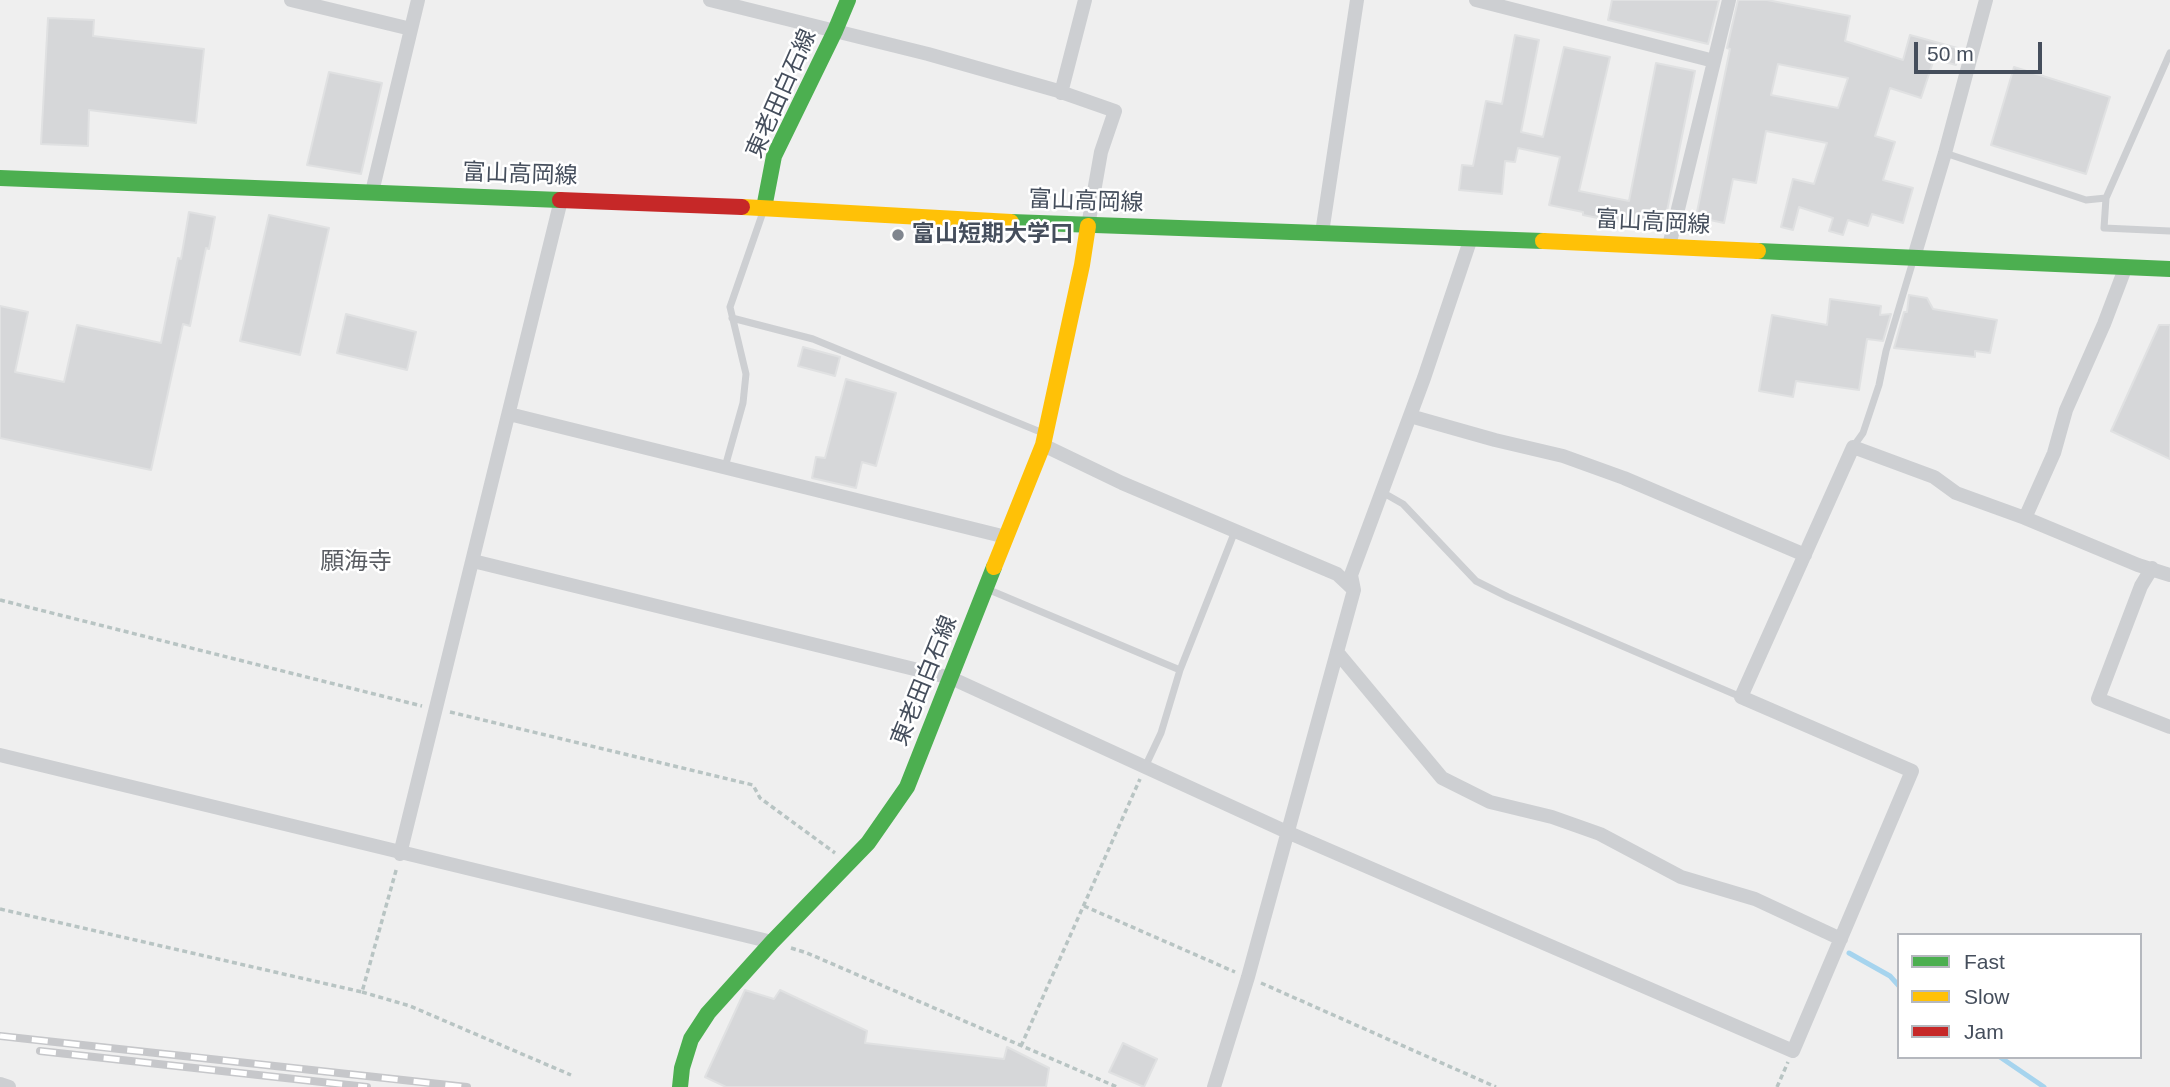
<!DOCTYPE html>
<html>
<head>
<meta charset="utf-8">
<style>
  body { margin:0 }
  #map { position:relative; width:2170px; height:1087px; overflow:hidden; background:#efefef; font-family:Arial,sans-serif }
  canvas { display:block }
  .legend { position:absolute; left:1897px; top:933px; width:245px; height:126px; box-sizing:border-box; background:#fff; border:2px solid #b5b8be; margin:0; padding:9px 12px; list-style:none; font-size:21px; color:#454e5c }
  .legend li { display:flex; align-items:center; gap:14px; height:35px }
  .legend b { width:35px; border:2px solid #b5b8be }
  .scale { position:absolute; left:1914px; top:42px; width:128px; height:32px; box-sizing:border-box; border:4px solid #454e5c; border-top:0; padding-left:9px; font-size:21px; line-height:24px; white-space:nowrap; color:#454e5c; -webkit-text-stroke:5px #fff; paint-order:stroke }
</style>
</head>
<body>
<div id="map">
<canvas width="2170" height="1087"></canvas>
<ul class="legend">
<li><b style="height:9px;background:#4caf50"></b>Fast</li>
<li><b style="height:9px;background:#ffc107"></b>Slow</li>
<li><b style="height:9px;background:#c62828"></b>Jam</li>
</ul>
<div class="scale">50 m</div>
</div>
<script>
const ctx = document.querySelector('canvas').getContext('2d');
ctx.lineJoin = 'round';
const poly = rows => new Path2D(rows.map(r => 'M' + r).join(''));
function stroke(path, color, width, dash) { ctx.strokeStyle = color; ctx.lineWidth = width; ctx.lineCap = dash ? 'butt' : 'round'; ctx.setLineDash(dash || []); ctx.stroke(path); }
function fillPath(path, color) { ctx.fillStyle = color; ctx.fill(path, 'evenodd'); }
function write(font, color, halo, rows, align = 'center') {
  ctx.font = font + ' Arial,"Noto Sans JP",sans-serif'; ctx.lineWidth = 5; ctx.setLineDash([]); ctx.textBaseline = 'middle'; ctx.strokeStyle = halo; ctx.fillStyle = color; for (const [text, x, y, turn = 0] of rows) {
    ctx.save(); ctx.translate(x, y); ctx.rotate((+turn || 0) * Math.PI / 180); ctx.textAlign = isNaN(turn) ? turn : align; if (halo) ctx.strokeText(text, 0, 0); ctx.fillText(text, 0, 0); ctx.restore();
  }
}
stroke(poly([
  [1849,953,1890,976,1899,986],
  [2000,1057,2044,1087]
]), '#a6d4ee', 5);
const building = poly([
  [1612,0,1719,0,1708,44,1608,20,1612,0],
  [1738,0,1767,0,1850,16,1845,41,1903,60,1910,35,1961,49,1956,65,1934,59,1921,98,1890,88,1875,136,1895,142,1883,180,1913,188,1903,223,1872,214,1868,226,1848,220,1843,235,1829,231,1833,218,1799,207,1793,230,1781,227,1793,179,1814,184,1827,143,1766,131,1756,183,1733,179,1724,223,1696,217,1730,49,1727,48,1738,0],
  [1778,64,1848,78,1838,108,1771,95,1778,64],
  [48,18,94,20,93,36,204,49,196,123,89,110,88,146,41,144,48,18],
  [1515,35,1539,40,1521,132,1543,137,1564,47,1610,57,1579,191,1629,201,1656,63,1695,71,1663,231,1583,215,1583,212,1549,205,1560,157,1518,148,1515,162,1505,161,1502,194,1459,190,1462,165,1473,166,1486,101,1502,104,1515,35],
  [2014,67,2110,97,2086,174,1991,145,2014,67],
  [329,72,382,83,361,174,307,165,329,72],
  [189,212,215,217,209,249,206,248,190,326,183,324,151,470,0,438,0,306,28,312,15,372,64,382,77,325,161,343,178,258,181,259,189,212],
  [269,215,329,228,300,355,240,341,269,215],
  [1909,295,1927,298,1933,309,1997,320,1990,353,1975,351,1975,357,1894,348,1904,312,1907,312,1909,295],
  [1830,299,1881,306,1880,315,1891,314,1883,341,1867,339,1859,390,1796,381,1793,397,1759,391,1772,315,1827,325,1830,299],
  [346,314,416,332,407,370,337,353,346,314],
  [2159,325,2170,325,2170,459,2111,431,2159,325],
  [803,347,840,357,835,376,798,366,803,347],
  [846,379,896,393,876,466,862,462,856,488,812,478,816,457,825,458,846,379],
  [745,990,774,999,780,990,867,1031,865,1043,1004,1059,1007,1047,1049,1068,1046,1087,726,1087,705,1077,745,990],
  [1123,1043,1157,1059,1144,1087,1109,1072,1123,1043]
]);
fillPath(building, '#d6d7d9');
stroke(building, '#e0e1e2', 2);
stroke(poly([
  [0,600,422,706],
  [450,712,753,785,760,798,835,853],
  [1084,906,1235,972],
  [0,909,362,992,397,867],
  [791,948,807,953,1117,1087],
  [1261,983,1496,1087],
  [362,992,410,1006,571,1075],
  [1021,1046,1140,779],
  [1777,1087,1788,1062]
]), '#b8c4c3', 3.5, [5, 3.5]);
stroke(poly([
  [2170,53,2106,198,2104,228,2170,231],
  [1945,153,2086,200,2106,198],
  [732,318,813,339,1043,433],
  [1853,447,1863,433,1879,385,1886,351,1913,261],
  [725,467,743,403,746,374,730,307,763,212],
  [1382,492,1403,504,1476,581,1508,597,1741,697],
  [987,589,1180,670,1161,733,1145,767],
  [1180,670,1235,531]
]), '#cdcfd2', 7);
stroke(poly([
  [291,0,411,29],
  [710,0,928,54,1055,90,1115,111,1101,152,1088,226],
  [1476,0,1714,61],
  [1061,93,1085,0],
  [372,192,418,0],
  [1322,233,1357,0],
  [1669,246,1729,0],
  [1914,257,1945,153,1986,0],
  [2126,266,2104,324,2066,410,2054,453,2025,518,2138,565,2170,575],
  [509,414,1006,537],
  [1410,416,1495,440,1563,456,1624,478,1805,555],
  [1043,445,1122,483,1337,574,1354,590],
  [473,561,951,678,1287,832,1793,1051,1912,771,1741,697,1853,447,1934,477,1956,493,2025,518],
  [2152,568,2141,586,2098,699,2170,727],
  [1337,652,1442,778,1490,802,1552,817,1600,834,1681,877,1755,899,1841,939],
  [0,755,772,942],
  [400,854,561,200],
  [0,1084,9,1087],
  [1214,1087,1248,977,1354,590,1351,575,1424,378,1471,238]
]), '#cdcfd2', 14);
stroke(poly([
  [0,178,560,200],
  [764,208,774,156,835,31,848,0],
  [1011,222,1543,241],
  [1758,251,2170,269],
  [680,1087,682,1068,691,1039,708,1013,772,942,868,843,907,787,994,567]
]), '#4caf50', 16);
stroke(poly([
  [742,207,1011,222],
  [1543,241,1758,251],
  [994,567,1043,445,1082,265,1088,226]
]), '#ffc107', 16);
stroke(poly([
  [560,200,742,207]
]), '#c62828', 16);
const rail = poly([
  [0,1036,467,1087],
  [40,1051,367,1087]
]);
stroke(rail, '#c6c7ca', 8);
stroke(rail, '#fff', 5, [16]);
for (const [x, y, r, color] of [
  [898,235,7,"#80868f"]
]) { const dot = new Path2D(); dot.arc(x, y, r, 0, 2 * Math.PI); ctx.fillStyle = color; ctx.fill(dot); stroke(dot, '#fff', 2.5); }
write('23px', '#454e5c', '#fff', [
  ["東老田白石線",782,94,-66],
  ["富山高岡線",520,175,2],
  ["富山高岡線",1086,202,2],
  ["富山高岡線",1653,223,3],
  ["東老田白石線",925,681,-68]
]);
write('bold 23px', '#454e5c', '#fff', [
  ["富山短期大学口",912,235]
], 'left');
write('24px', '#5a5d63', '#fff', [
  ["願海寺",356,562]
]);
</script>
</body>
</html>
